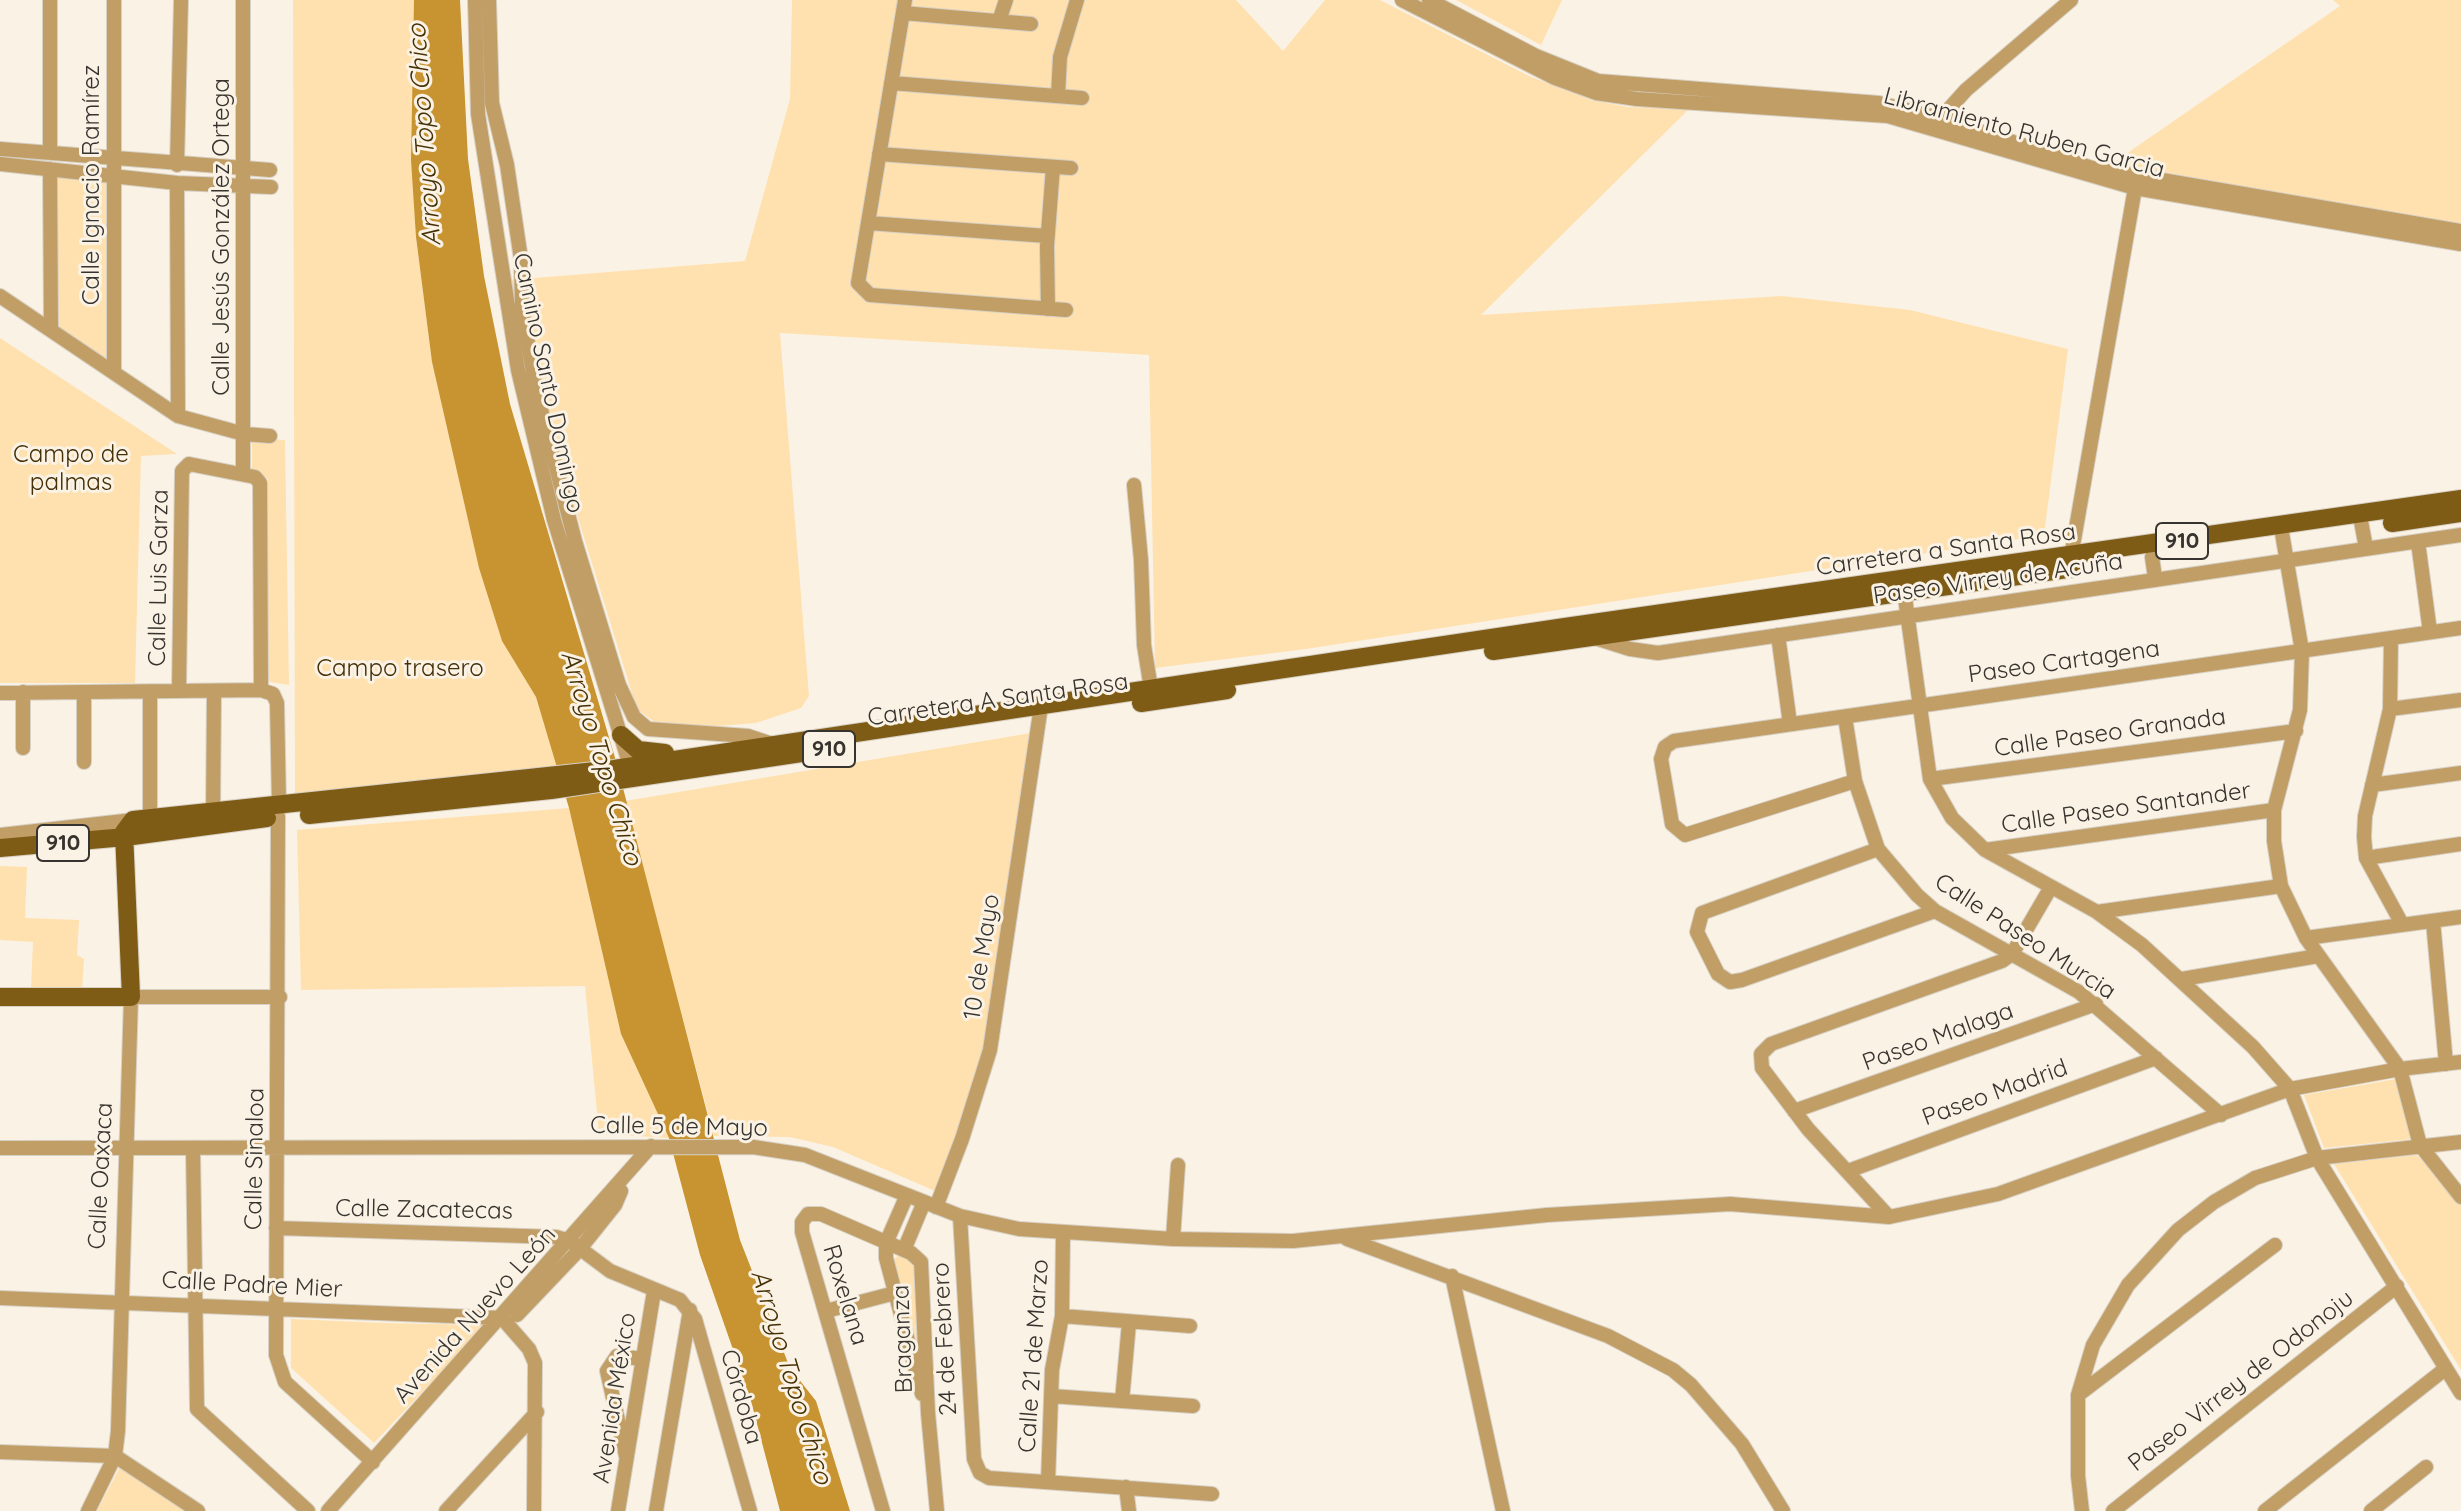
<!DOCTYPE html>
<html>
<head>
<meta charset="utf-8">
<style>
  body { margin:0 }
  canvas { display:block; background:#faf2e5 }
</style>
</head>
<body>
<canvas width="2461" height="1511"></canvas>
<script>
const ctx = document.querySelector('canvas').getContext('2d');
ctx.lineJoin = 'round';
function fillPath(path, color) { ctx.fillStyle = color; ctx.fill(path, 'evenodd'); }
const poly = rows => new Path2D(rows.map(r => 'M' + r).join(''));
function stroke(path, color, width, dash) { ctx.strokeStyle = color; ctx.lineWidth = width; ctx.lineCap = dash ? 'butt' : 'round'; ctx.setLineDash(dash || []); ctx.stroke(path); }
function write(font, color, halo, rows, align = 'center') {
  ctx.font = font + ' Quicksand,sans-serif'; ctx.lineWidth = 6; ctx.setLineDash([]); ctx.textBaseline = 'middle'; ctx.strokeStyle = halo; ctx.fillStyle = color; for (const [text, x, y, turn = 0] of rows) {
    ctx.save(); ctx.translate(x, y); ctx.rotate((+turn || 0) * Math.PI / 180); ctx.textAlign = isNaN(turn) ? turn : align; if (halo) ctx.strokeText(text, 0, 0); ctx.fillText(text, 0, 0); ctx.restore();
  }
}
fillPath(poly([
  [293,0,414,0,416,237,432,362,479,568,502,641,536,697,557,766,295,795],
  [792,0,1236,0,1283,51,1325,0,1380,0,1529,76,1591,100,1628,107,1689,109,1481,315,1782,296,1910,310,2068,349,2044,535,1306,649,1155,668,1149,355,780,333,809,696,801,708,756,723,718,726,657,724,641,712,635,703,529,359,510,280,745,261,790,99],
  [1456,0,1562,0,1541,45],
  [2333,0,2461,0,2461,225,2113,163,2340,6],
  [55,176,108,181,108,359,55,326],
  [0,338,177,454,141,456,135,683,0,683],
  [252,438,285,440,289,685,264,681,268,479,252,470],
  [1031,733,985,1058,935,1191,833,1147,790,1137,714,1136,625,801],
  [569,808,621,1034,669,1138,599,1134,585,986,301,990,297,830],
  [0,866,27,867,25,918,79,920,77,955,84,959,82,990,31,988,33,942,0,940],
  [2396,1079,2413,1139,2324,1148,2304,1095],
  [2417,1155,2461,1204,2461,1370,2334,1164],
  [899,1255,915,1261,920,1357,894,1259],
  [291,1319,386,1323,486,1325,374,1443,291,1368],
  [121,1465,189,1511,97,1511]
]), '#ffe1b0');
fillPath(poly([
  [414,0,460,0,468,159,484,276,510,404,616,761,740,1240,790,1368,816,1401,850,1511,780,1511,751,1401,700,1255,669,1138,621,1034,569,808,536,697,502,641,479,568,432,362,416,237,411,160]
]), '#c79431');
const minor = poly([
  [50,0,50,153],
  [475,0,478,114,518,370,554,520,630,766],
  [489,0,492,103,507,165,521,259,522,308,536,390,575,541,619,685,634,717,648,729,748,736,775,745],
  [905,0,858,283,870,295,1066,310],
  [1402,0,1555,78,1596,93,1637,99,1888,116,2135,188,2461,244],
  [1429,0,1536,56,1598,81,1879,103,1943,119,2092,168,2461,231],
  [903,13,1031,24],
  [999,21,1006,0],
  [891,83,1082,98],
  [1058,96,1060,57,1077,0],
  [1941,126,1948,110,1966,90,2071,0],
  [0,149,270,170],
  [879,154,1071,168],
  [0,164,177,183,271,187],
  [177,165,181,0],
  [50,169,51,330],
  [177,183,178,416],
  [868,223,1047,236],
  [0,296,178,416,244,434,270,436],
  [1048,309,1047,246,1053,167],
  [114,371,114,0],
  [243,474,243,0],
  [1134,485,1141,560,1144,645,1151,689],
  [2360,516,2366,548],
  [2281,527,2302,651,2300,710,2274,810,2274,841,2281,886,2306,938,2400,1069,2420,1145,2461,1197],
  [2418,542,2430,632],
  [2071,557,2135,188],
  [2152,557,2155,578],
  [1903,583,1930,779,1952,818,1985,850,2097,912,2142,945,2253,1047,2290,1089,2317,1158,2461,1393],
  [1778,635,1790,724],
  [1592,637,1630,649,1658,653,2461,535],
  [2391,638,2390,709,2365,816,2364,837,2366,858,2402,924],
  [179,691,182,471,189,464,255,477,260,483,261,690,273,694,277,703,279,805],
  [0,693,261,690],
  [84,693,84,762],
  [2390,709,2461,700],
  [1845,717,1855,781,1878,849,1917,895,1935,911,2079,992,2221,1115],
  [23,748,23,692],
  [1930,779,2296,731],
  [1855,781,1685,835,1672,824,1661,759,1665,747,1674,741,2461,628],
  [2372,785,2461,773],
  [278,816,276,1355,285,1382,373,1462],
  [213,818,214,691],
  [150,819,150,692],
  [0,835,133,820],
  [1878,849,1702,913,1697,932,1718,974,1730,982,1742,980,1935,911],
  [1985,850,2274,810],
  [2366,858,2461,844],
  [2097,912,2281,886],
  [2433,921,2446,1064],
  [2306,938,2461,917],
  [2182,979,2318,956],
  [1794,1111,2096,1004],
  [0,1148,753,1147,805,1155,960,1216,1019,1229,1173,1239,1293,1241,1547,1215,1730,1204,1889,1217,1998,1194,2290,1089,2400,1069,2461,1062],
  [193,1149,197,1409,308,1511],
  [1848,1171,2156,1058],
  [907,1195,886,1243,886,1258,922,1394],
  [936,1207,962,1139,990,1050,1041,706],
  [960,1216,974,1459,980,1473,989,1478,1212,1494],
  [1889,1217,1808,1129,1762,1068,1761,1054,1771,1044,2002,961,2012,954,2051,887],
  [276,1228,556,1237,570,1241,610,1271,680,1300,695,1319,750,1511],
  [1173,1239,1178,1165],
  [1347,1239,1608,1336,1673,1370,1691,1385,1742,1444,1783,1511],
  [904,1250,924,1202],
  [1452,1276,1503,1511],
  [0,1298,502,1318,529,1349,535,1363,534,1511],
  [826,1311,895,1293],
  [517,1315,579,1250,615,1205,621,1191],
  [1062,1316,1190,1326],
  [2078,1395,2275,1245],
  [1051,1396,1193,1406],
  [1122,1401,1129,1323],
  [0,1452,115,1456,198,1511],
  [626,1456,607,1371,617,1356,643,1359],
  [1048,1482,1052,1370,1062,1316,1063,1233],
  [1126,1487,1129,1511],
  [88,1511,115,1456,118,1431,131,997,280,997],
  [328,1511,651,1146],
  [446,1511,537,1412],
  [618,1511,654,1291],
  [656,1511,690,1310],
  [883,1511,802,1232,802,1222,808,1214,821,1214,911,1253,921,1262,928,1413,937,1511],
  [2082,1511,2078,1476,2078,1395,2093,1345,2128,1285,2178,1230,2214,1202,2255,1178,2317,1158,2461,1142],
  [2113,1511,2397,1286],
  [2265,1511,2445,1369],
  [2371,1511,2426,1467]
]);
const major = poly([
  [2392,523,2461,513],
  [1493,651,2074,568],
  [1141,703,1227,690],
  [621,735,638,750,665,753],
  [309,815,551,790,815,751],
  [0,848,125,837,267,818],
  [0,997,131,997,124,832,133,820,614,769,1565,627,2461,499]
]);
stroke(minor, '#d7d0c4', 16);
stroke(major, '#d7d0c4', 20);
stroke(minor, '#c09e66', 14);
stroke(major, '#7f5c15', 18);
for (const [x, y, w] of [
  [2182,541,52],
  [829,749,52],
  [63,843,52]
]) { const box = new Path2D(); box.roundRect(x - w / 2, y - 18, w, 36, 6); ctx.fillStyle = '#faf2e5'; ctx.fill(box); stroke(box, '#37342f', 2); }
write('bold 22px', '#37342f', null, [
  ["910",2182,541],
  ["910",829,749],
  ["910",63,843]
]);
write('24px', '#37342f', '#faf2e5', [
  ["Libramiento Ruben Garcia",2024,133,15],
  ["Calle Ignacio Ramírez",92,185,-90],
  ["Calle Jesús González Ortega",222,237,-90],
  ["Camino Santo Domingo",548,383,78],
  ["Carretera a Santa Rosa",1946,550,-8],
  ["Calle Luis Garza",159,578,-89],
  ["Paseo Virrey de Acuña",1998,579,-8],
  ["Paseo Cartagena",2064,662,-8],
  ["Carretera A Santa Rosa",998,700,-8],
  ["Calle Paseo Granada",2110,733,-8],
  ["Calle Paseo Santander",2126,808,-8],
  ["Calle Paseo Murcia",2025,937,33],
  ["10 de Mayo",982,957,-81],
  ["Paseo Malaga",1938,1037,-20],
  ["Paseo Madrid",1995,1093,-20],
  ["Calle 5 de Mayo",679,1127,1],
  ["Calle Sinaloa",255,1159,-89],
  ["Calle Oaxaca",101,1176,-87],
  ["Calle Zacatecas",424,1210,1],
  ["Calle Padre Mier",252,1285,3],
  ["Roxelana",845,1295,73],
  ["Avenida Nuevo León",475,1315,-48],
  ["Braganza",903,1339,-92],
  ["24 de Febrero",945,1339,-93],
  ["Calle 21 de Marzo",1034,1356,-86],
  ["Paseo Virrey de Odonoju",2241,1381,-38],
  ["Córdoba",741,1397,74],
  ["Avenida México",615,1398,-81]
]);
write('24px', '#453006', '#faf2e5', [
  ["Campo de",71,455],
  ["palmas",71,483],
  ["Campo trasero",400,669]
]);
write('italic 26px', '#463107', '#faf2e5', [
  ["Arroyo Topo Chico",425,135,-94],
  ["Arroyo Topo Chico",601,758,73],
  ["Arroyo Topo Chico",791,1377,73]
]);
</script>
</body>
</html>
